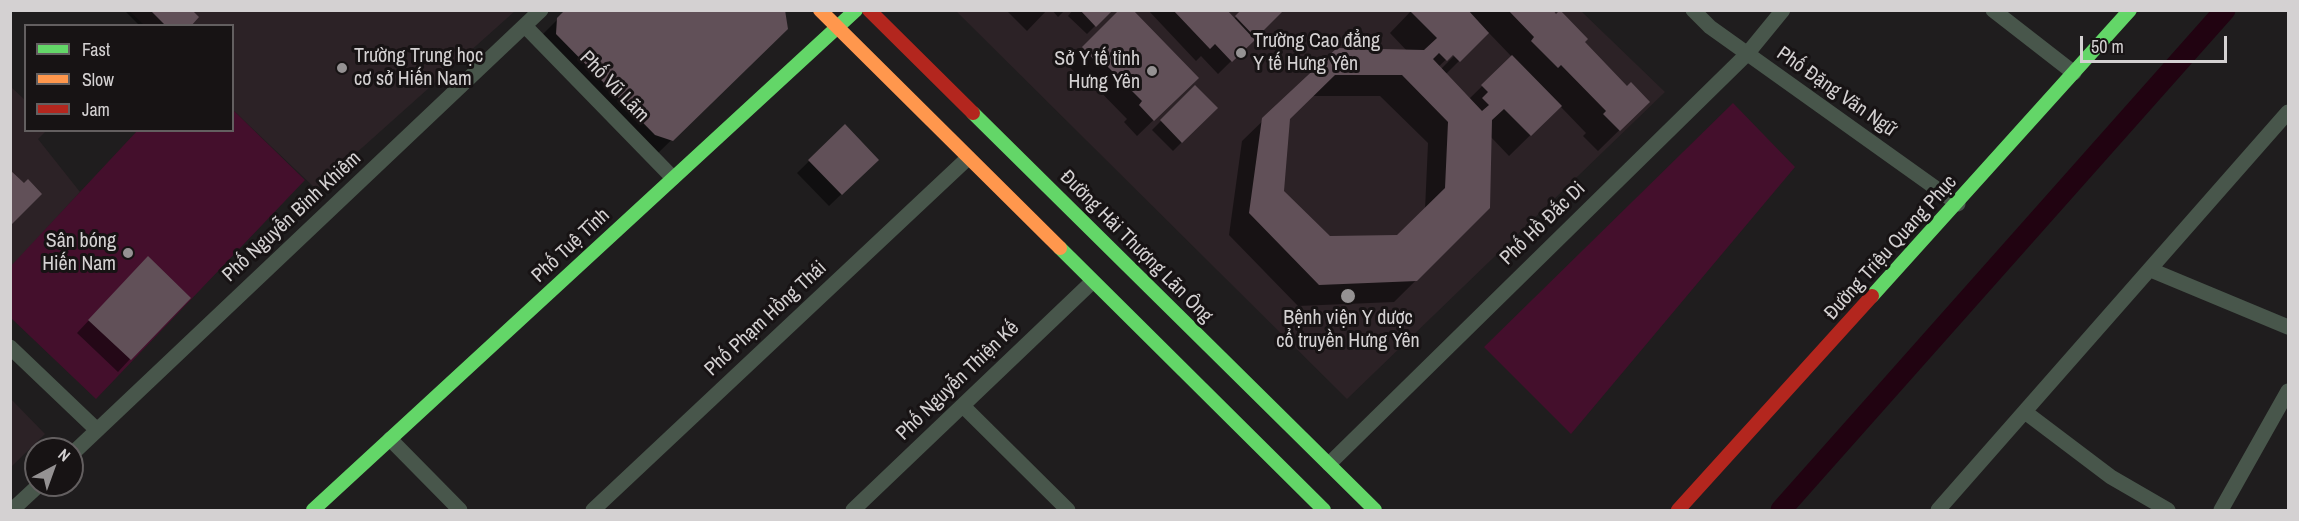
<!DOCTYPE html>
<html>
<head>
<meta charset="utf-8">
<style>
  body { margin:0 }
  #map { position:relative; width:2299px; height:521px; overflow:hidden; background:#1f1d1e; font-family:"Archivo Narrow",sans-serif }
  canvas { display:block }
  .frame { position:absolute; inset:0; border:12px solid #d4d1d2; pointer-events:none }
  .legend { position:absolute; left:24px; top:24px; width:210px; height:108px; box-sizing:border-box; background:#171314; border:2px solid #635f60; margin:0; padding:8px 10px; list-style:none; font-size:18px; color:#d4d1d2 }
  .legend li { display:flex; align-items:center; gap:12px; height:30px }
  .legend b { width:30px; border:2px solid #635f60 }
  .north { position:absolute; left:24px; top:437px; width:60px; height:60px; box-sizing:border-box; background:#171314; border:2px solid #635f60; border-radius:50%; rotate:41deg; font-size:16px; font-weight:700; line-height:24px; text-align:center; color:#d4d1d2 }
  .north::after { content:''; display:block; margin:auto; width:21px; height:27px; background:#959293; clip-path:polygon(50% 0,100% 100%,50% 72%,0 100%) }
  .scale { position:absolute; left:2080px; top:36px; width:147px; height:27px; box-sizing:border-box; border:3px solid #d4d1d2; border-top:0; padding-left:8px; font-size:18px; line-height:21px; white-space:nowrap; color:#d4d1d2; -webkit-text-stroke:4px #171314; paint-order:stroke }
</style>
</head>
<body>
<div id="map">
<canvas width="2299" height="521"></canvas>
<div class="frame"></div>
<ul class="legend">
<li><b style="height:8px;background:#63d668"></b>Fast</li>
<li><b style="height:8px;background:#ff974d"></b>Slow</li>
<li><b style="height:8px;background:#b3261e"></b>Jam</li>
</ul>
<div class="north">N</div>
<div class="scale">50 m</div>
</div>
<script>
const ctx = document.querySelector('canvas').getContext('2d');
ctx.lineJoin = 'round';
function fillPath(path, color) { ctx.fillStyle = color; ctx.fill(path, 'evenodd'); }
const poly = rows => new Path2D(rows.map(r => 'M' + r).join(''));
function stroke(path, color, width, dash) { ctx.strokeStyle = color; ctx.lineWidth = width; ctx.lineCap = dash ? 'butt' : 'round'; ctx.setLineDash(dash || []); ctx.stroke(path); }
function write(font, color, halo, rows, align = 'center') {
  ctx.font = font + ' "Archivo Narrow",sans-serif'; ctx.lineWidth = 6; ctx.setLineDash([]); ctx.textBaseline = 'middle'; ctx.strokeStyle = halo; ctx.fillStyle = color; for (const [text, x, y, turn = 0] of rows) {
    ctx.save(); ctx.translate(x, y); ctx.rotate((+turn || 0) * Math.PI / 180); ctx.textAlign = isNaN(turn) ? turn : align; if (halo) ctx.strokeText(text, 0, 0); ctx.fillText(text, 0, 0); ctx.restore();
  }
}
fillPath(poly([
  [129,11,515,11,316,189,233,110,232,26,144,25],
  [956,11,1581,11,1665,92,1347,399],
  [10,86,25,100,26,130,46,131,38,139,80,192,11,267],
  [11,399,45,434,11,467]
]), '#2c2226');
fillPath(poly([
  [1733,103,1795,167,1571,434,1484,347],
  [233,110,305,180,96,399,11,318,10,267,137,131,232,130]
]), '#440f2c');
fillPath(poly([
  [124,10,190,10,189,26,140,26],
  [567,10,786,28,655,156,541,36],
  [1006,10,1047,10,1027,31],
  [1052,10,1065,10,1058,17],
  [1073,10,1111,10,1087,34,1068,16],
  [1121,10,1197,78,1137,136,1124,122,1127,119,1085,76,1081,79,1067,64],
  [1148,10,1225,10,1233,20,1243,10,1283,10,1218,74,1201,56,1196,61],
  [1412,10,1551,10,1627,88,1648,102,1598,151,1583,136,1586,133,1560,106,1509,156,1490,136,1489,208,1394,302,1298,306,1229,235,1242,141,1337,49,1408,52,1390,33],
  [1488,32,1512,57,1469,99,1446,74],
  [1457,49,1459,51,1437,73,1434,71],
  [1312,96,1380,96,1428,143,1425,210,1397,236,1329,238,1282,192,1289,119],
  [1195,87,1216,108,1173,151,1152,130],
  [845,126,877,160,829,206,797,173],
  [135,271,130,359,118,372,77,333]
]), '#0007');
stroke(poly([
  [1781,510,2225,10]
]), '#210311', 21);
fillPath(poly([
  [150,10,192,10,199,17,191,26,166,26],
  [565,10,785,10,788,29,673,141,655,135,556,34,557,18],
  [1080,10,1113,10,1096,27],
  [1119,10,1133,10,1199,78,1154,121,1139,105,1142,101,1102,61,1098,64,1082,47],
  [1173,10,1227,10,1255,40,1232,62,1215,44,1210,49],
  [1241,10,1284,10,1256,38,1235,16],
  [1409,10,1468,10,1489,33,1460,62,1453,55,1447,61,1439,53,1433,59,1482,111,1489,105,1482,98,1488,92,1481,85,1512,55,1562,106,1531,136,1504,109,1492,120,1490,208,1417,281,1319,285,1249,213,1262,118,1337,48,1424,50,1437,38],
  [1335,75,1402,75,1448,122,1445,188,1397,235,1330,236,1284,191,1290,119],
  [1508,10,1553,10,1556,14,1560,10,1588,39,1585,42,1627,86,1631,82,1650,102,1620,131,1603,114,1606,111,1561,65,1558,68,1531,41,1534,37],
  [1195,85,1218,108,1182,143,1160,120],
  [845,124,879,160,842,195,808,160],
  [10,170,24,183,28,179,42,194,10,226],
  [148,256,191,298,131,360,88,320]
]), '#615058');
stroke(poly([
  [1693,10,1710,27,1958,204],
  [1993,10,2074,73],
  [525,26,673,178],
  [2151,270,2288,327],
  [10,347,97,430],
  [963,406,1068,510],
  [2025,412,2111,477,2168,510],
  [390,439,460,510],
  [72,454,541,10],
  [1329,464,1747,54,1783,10],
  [12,510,39,485],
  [593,510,968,158],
  [853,510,1092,282],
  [1938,510,2288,112],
  [2221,510,2288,391]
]), '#48564b', 15);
stroke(poly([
  [973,113,1375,510],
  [1060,248,1324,510],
  [1872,296,2130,10],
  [313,510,856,10]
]), '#63d668', 14);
stroke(poly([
  [820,10,1060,248]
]), '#ff974d', 14);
stroke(poly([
  [869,10,973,113],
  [1678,510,1872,296]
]), '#b3261e', 14);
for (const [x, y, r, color] of [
  [1241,53,6,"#959293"],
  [342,68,6,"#959293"],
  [1152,71,6,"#959293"],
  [128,253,6,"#959293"],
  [1348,296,8,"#959293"]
]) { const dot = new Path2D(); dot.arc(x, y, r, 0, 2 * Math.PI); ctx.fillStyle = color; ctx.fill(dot); stroke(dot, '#171314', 2); }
write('20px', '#d4d1d2', '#171314', [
  ["Trường Cao đẳng",1253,42],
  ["Y tế Hưng Yên",1253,65],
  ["Trường Trung học",354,57],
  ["cơ sở Hiến Nam",354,80],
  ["Sở Y tế tỉnh",1140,60,"right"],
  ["Hưng Yên",1140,83,"right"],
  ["Sân bóng",116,242,"right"],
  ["Hiến Nam",116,265,"right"],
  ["Bệnh viện Y dược",1348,319,"center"],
  ["cổ truyền Hưng Yên",1348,342,"center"]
], 'left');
write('20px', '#d4d1d2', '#171314', [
  ["Phố Vũ Lãm",614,87,46],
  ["Phố Đặng Văn Ngữ",1836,92,35],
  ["Phố Nguyễn Bỉnh Khiêm",292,217,-43],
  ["Phố Hồ Đắc Di",1543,224,-44],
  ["Phố Tuệ Tĩnh",571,246,-43],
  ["Đường Hải Thượng Lãn Ông",1136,247,45],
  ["Đường Triệu Quang Phục",1891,248,-48],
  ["Phố Phạm Hồng Thái",766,319,-43],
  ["Phố Nguyễn Thiện Kế",958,381,-44]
]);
</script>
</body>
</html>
